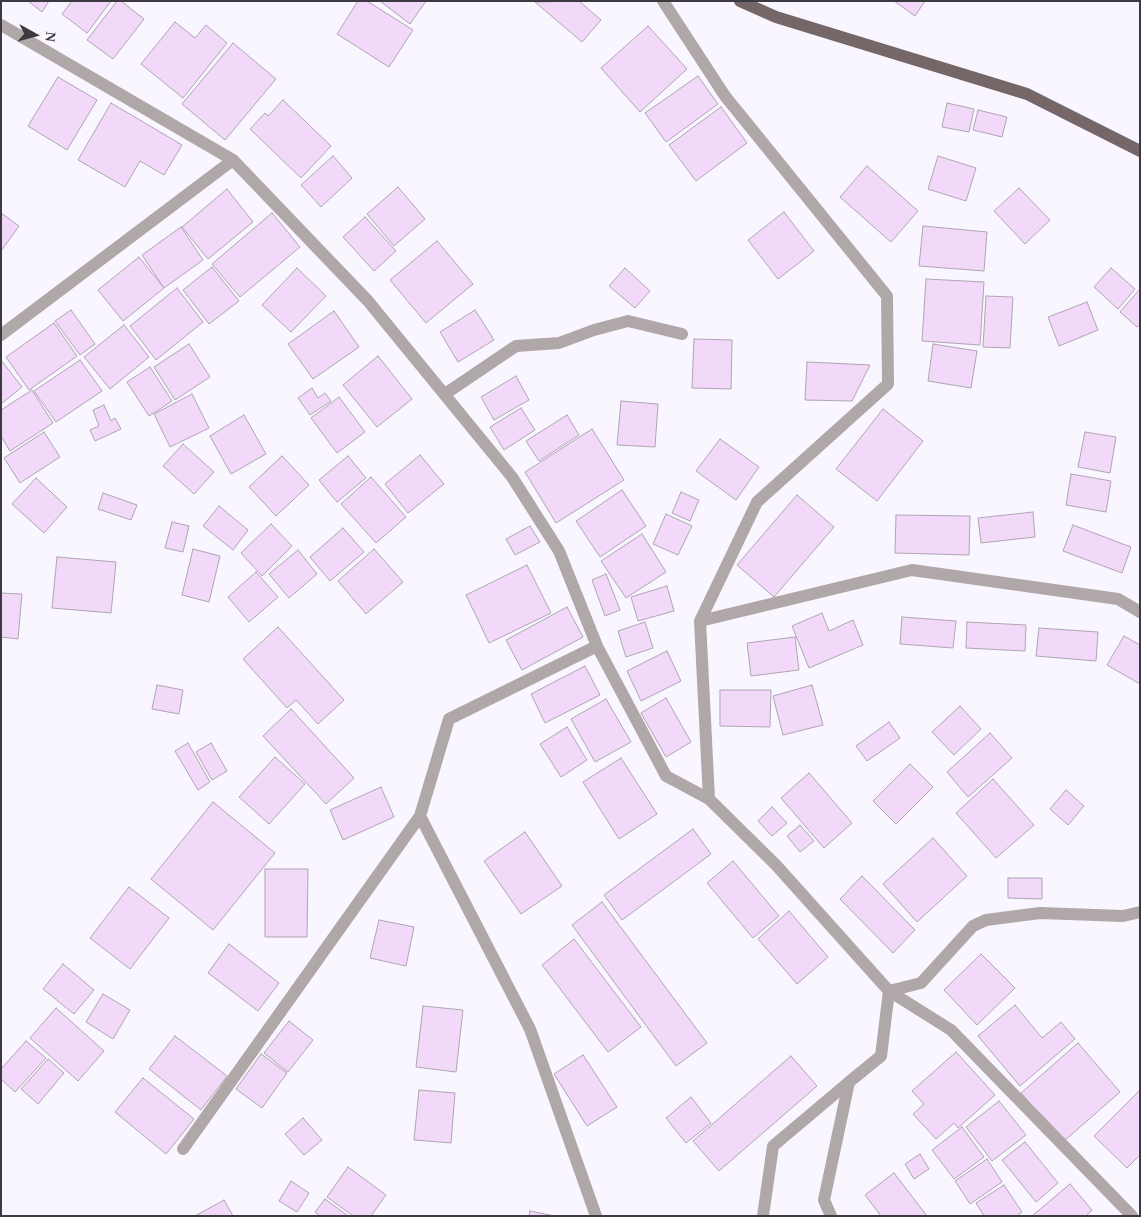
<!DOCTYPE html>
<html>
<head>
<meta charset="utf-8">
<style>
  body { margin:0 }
  #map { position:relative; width:1141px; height:1217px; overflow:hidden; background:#f9f6ff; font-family:"Times New Roman",serif }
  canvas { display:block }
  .frame { position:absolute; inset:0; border:2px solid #3c3a40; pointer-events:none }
  .north { position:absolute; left:10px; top:10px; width:50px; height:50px; -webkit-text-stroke:4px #f9f6ff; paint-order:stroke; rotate:97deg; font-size:14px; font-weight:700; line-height:20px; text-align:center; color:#3c3a40 }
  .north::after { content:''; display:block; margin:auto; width:18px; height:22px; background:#3c3a40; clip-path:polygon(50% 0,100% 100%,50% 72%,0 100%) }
</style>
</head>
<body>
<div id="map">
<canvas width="1141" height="1217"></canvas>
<div class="frame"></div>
<div class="north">N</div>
</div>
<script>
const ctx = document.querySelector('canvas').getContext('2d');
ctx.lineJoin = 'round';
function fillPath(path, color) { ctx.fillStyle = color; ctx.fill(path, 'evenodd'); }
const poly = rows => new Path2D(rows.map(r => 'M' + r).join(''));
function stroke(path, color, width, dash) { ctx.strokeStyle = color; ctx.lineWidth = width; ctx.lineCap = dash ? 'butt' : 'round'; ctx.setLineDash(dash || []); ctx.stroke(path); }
const building = poly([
  [28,1,49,1,42,12,28,1],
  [72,1,111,1,87,33,62,14,72,1],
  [117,1,121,1,144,19,113,59,87,40,117,1],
  [358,1,367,1,413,30,389,67,337,34,358,1],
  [380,1,426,1,410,24,380,1],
  [579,1,601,20,582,42,535,2,579,1],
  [894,1,925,1,915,16,894,1],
  [175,22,195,38,206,25,227,43,183,98,141,64,175,22],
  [648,26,687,69,640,112,601,68,648,26],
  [233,43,276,79,225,140,182,104,233,43],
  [698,76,718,104,666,142,645,113,698,76],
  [58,77,97,100,67,150,28,126,58,77],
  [283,100,331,146,301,178,250,129,265,113,268,116,283,100],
  [111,103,182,145,164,175,140,161,125,187,78,160,111,103],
  [947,103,974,109,969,132,942,127,947,103],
  [721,107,747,143,696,181,669,145,721,107],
  [978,110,1007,117,1002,137,973,130,978,110],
  [333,156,352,178,321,207,301,185,333,156],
  [938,156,976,168,966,201,928,189,938,156],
  [867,166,918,211,891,242,840,197,867,166],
  [398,187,425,219,394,246,367,214,398,187],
  [1019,188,1050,220,1025,244,994,211,1019,188],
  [227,189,253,222,208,259,182,227,227,189],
  [784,212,814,251,778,279,748,240,784,212],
  [1,213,19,226,1,251,1,213],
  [272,213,300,247,240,297,212,264,272,213],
  [365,217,396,251,374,271,343,237,365,217],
  [923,226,987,232,984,271,919,266,923,226],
  [181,227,203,260,164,288,142,255,181,227],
  [437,241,473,284,426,323,390,280,437,241],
  [139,257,164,288,123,321,98,290,139,257],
  [212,267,239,301,209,324,183,290,212,267],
  [297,268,326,296,291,332,262,305,297,268],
  [625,268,650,291,635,308,609,286,625,268],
  [1111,268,1135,289,1118,309,1094,287,1111,268],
  [926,279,984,282,980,345,922,341,926,279],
  [177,288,203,322,156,360,130,326,177,288],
  [1140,289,1140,324,1137,327,1120,312,1140,289],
  [986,296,1013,297,1010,348,983,347,986,296],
  [1087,302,1098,330,1059,346,1048,317,1087,302],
  [71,310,95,344,80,355,55,321,71,310],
  [475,310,494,340,458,362,440,332,475,310],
  [334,311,359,347,313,379,288,344,334,311],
  [54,323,77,356,29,390,6,357,54,323],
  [124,325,149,357,110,389,84,357,124,325],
  [694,339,732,340,731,389,692,388,694,339],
  [189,344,210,377,175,400,154,367,189,344],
  [933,344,977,351,971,388,928,381,933,344],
  [378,356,412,399,377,427,343,385,378,356],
  [1,360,22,387,1,404,1,360],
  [80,360,102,391,56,422,34,391,80,360],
  [807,362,870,365,852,401,805,400,807,362],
  [150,367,172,401,149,416,127,382,150,367],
  [516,376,529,400,494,420,481,397,516,376],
  [312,388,318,398,325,393,331,401,310,415,298,398,312,388],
  [32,390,53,423,10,451,1,436,1,410,32,390],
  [192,394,209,428,170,447,154,414,192,394],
  [339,397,365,432,337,453,311,418,339,397],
  [621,401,658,404,655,447,617,445,621,401],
  [104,405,111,421,115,418,121,429,95,441,90,430,99,426,93,410,104,405],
  [521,408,535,430,504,450,490,427,521,408],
  [883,409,923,441,877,501,836,469,883,409],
  [244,415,266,454,231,474,210,436,244,415],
  [567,415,579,435,539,461,526,441,567,415],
  [592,429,624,480,556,523,525,472,592,429],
  [44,432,60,457,20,483,4,458,44,432],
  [1085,432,1116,437,1110,473,1078,467,1085,432],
  [720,439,759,467,736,500,696,471,720,439],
  [183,444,214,472,194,494,163,466,183,444],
  [420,455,444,484,408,513,385,484,420,455],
  [282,456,309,485,276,516,249,487,282,456],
  [348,456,366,478,337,502,319,480,348,456],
  [1071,474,1111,481,1106,512,1066,505,1071,474],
  [371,477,406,517,376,543,341,504,371,477],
  [36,478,67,507,44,533,12,504,36,478],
  [622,490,646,526,600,557,576,521,622,490],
  [681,492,699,500,690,521,672,513,681,492],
  [103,493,137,505,131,520,98,509,103,493],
  [797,495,834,527,774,597,737,565,797,495],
  [219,506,248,530,233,550,203,526,219,506],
  [1033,512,1035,537,981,543,978,518,1033,512],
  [666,514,692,526,678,555,653,544,666,514],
  [896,515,970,516,969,555,895,553,896,515],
  [172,522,189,526,183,552,165,548,172,522],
  [271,524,292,546,262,576,241,553,271,524],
  [1073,525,1131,547,1122,573,1063,551,1073,525],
  [530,526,540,542,515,555,506,539,530,526],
  [343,528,364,552,330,581,310,557,343,528],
  [642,534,666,572,626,598,601,561,642,534],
  [193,549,220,556,209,602,182,595,193,549],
  [374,549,403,582,366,614,338,581,374,549],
  [298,550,317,574,289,598,269,574,298,550],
  [57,557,116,562,111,613,52,608,57,557],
  [527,565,551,613,489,643,466,595,527,565],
  [256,572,278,597,249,622,228,597,256,572],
  [606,574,620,610,605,616,592,580,606,574],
  [667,586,674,611,638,621,631,597,667,586],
  [1,593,22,594,18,639,1,637,1,593],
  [567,607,583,637,522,670,506,640,567,607],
  [822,613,829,631,853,620,863,645,809,668,792,626,822,613],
  [902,617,956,621,953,648,900,644,902,617],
  [645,622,653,648,626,657,618,631,645,622],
  [967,622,1026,625,1025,651,966,648,967,622],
  [278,627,344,700,318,724,296,700,287,708,243,659,278,627],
  [1039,628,1098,632,1096,661,1036,656,1039,628],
  [1124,636,1140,645,1140,684,1107,665,1124,636],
  [795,637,799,670,751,676,747,643,795,637],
  [667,651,681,681,641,701,627,671,667,651],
  [585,666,600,695,545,723,531,694,585,666],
  [157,685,183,690,179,714,152,709,157,685],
  [812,685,823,725,783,735,773,696,812,685],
  [720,690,771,690,770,727,720,726,720,690],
  [666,698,691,742,666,757,641,713,666,698],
  [606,699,631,742,595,762,571,719,606,699],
  [960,706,981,729,954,755,932,732,960,706],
  [291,709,354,778,326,804,263,736,291,709],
  [889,722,900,738,867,761,856,746,889,722],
  [567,727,587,760,561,777,540,744,567,727],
  [990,733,1012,758,968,797,947,772,990,733],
  [188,743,210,782,198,790,175,751,188,743],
  [211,743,227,771,212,780,196,752,211,743],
  [275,757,305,784,269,824,239,797,275,757],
  [621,758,657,814,619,839,583,782,621,758],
  [910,764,933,787,896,824,873,801,910,764],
  [809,773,852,823,824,848,781,798,809,773],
  [993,779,1034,825,996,858,956,813,993,779],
  [381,787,394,817,343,840,330,810,381,787],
  [1066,790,1084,806,1068,825,1050,809,1066,790],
  [213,802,275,853,213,930,151,879,213,802],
  [772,807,787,823,772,836,758,821,772,807],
  [800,825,814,841,800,852,787,836,800,825],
  [693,829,711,854,622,920,604,895,693,829],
  [525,832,562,886,521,914,484,861,525,832],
  [933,838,967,876,917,922,883,884,933,838],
  [733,861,779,916,753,938,707,883,733,861],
  [265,869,308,869,307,937,265,937,265,869],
  [862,876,915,930,893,953,840,899,862,876],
  [1008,878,1042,878,1042,899,1008,898,1008,878],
  [129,887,169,918,130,969,90,938,129,887],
  [602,902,707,1043,676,1066,572,925,602,902],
  [789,911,828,957,797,984,758,939,789,911],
  [379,920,414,927,406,966,370,958,379,920],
  [574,939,641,1027,608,1052,542,965,574,939],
  [229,944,279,983,258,1011,208,973,229,944],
  [981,954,1015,988,977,1025,944,990,981,954],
  [63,964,94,990,74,1014,43,989,63,964],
  [103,994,130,1010,113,1039,86,1022,103,994],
  [1015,1005,1042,1038,1061,1022,1075,1039,1020,1086,978,1036,1015,1005],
  [423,1006,463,1010,456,1072,416,1067,423,1006],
  [56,1008,104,1051,78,1081,30,1038,56,1008],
  [289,1021,313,1040,288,1072,264,1053,289,1021],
  [175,1036,227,1076,201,1110,149,1069,175,1036],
  [26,1041,46,1058,15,1092,1,1079,1,1069,26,1041],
  [1078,1043,1120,1092,1063,1142,1021,1093,1078,1043],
  [956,1052,995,1095,958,1128,954,1123,936,1139,913,1114,924,1104,912,1091,956,1052],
  [261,1054,287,1073,262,1108,236,1089,261,1054],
  [583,1055,617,1107,587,1126,554,1074,583,1055],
  [791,1056,817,1086,719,1171,693,1141,791,1056],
  [48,1059,64,1073,38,1104,21,1089,48,1059],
  [143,1078,194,1119,166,1154,115,1112,143,1078],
  [419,1090,455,1093,451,1143,414,1140,419,1090],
  [1140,1090,1140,1155,1127,1168,1094,1136,1140,1090],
  [691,1097,711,1123,686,1143,666,1118,691,1097],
  [999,1101,1026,1135,992,1161,966,1127,999,1101],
  [303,1118,322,1140,304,1155,285,1134,303,1118],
  [962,1127,984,1157,954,1179,932,1150,962,1127],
  [1025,1142,1058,1183,1036,1202,1002,1160,1025,1142],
  [920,1154,929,1169,914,1179,905,1164,920,1154],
  [987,1159,1002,1182,970,1204,955,1181,987,1159],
  [348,1167,386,1195,371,1216,353,1216,327,1197,348,1167],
  [894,1173,927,1216,881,1216,865,1195,894,1173],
  [291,1181,309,1193,297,1212,279,1201,291,1181],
  [1070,1184,1092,1210,1086,1216,1032,1216,1070,1184],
  [1004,1185,1022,1212,1017,1216,984,1216,976,1203,1004,1185],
  [325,1199,348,1216,320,1216,315,1212,325,1199],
  [224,1200,233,1216,195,1216,224,1200],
  [530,1211,555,1216,529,1216,530,1211]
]);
fillPath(building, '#f2d9fa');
stroke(building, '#aea5b1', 1);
stroke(poly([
  [663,1,725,96,887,296,888,384,757,502,700,621,709,799,776,865,889,991,881,1056,849,1082,824,1200,831,1216],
  [1,25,233,160,368,301,512,477,559,551,597,646],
  [1,335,233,160],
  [445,394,516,346,559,343,594,330,628,321,682,334],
  [700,621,912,570,1118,599,1140,612],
  [420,816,530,1029,596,1216],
  [183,1149,420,816,449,719,597,646,666,776,709,799],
  [763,1216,773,1146,849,1082],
  [1132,1216,951,1030,889,991,921,983,973,926,986,920,1040,913,1123,916,1140,912]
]), '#b0a8a8', 12);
stroke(poly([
  [740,1,776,17,1027,94,1140,151]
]), '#756767', 12);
</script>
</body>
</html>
